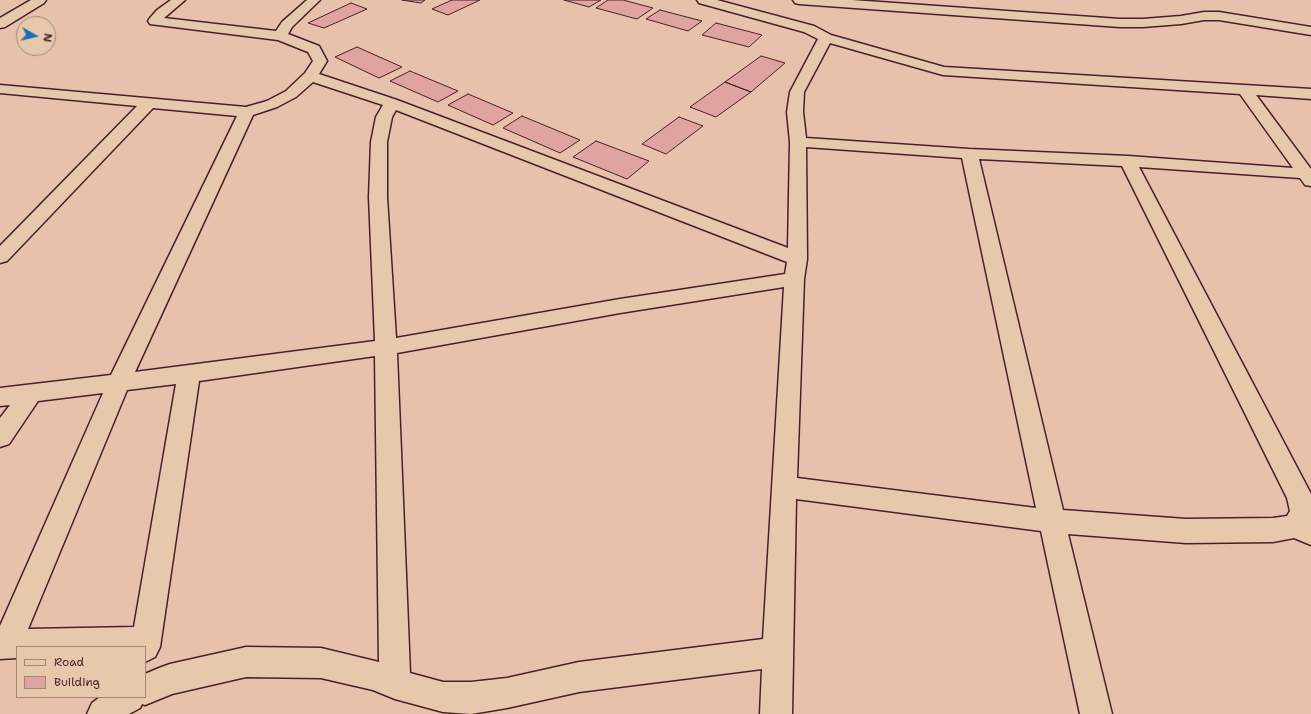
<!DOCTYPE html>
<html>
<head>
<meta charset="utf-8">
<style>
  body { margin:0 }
  #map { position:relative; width:1311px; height:714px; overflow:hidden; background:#e7c1ac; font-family:"Shantell Sans",sans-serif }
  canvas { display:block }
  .legend { position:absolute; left:16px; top:646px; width:130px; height:52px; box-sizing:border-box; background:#e6c9ad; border:1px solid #a88579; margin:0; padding:5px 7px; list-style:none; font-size:12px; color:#4a1f2b }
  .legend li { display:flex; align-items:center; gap:8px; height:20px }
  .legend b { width:20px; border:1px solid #a88579 }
  .north { position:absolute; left:16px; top:16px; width:40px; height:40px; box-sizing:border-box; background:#e6c9ad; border:1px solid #a88579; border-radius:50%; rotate:98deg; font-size:11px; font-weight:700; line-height:16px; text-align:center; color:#4a1f2b }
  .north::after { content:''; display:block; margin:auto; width:14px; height:18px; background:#1f6fb2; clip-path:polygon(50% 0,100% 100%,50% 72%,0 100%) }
</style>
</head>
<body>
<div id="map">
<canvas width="1311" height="714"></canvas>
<ul class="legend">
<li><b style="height:5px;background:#e6c9ad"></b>Road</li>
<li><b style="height:11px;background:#dfa4a0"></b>Building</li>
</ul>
<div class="north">N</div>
</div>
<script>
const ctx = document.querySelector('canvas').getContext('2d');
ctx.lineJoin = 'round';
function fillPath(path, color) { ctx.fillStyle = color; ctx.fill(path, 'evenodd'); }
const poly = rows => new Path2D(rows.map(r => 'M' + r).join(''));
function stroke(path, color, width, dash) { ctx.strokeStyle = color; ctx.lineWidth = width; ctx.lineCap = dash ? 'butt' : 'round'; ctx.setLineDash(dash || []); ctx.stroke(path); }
const building = poly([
  [402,0,425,0,421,3,402,0],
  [452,0,480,0,448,15,432,9,452,0],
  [564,0,601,0,589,7,564,0],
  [608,0,623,0,653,8,637,19,596,8,608,0],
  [351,3,367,9,324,28,308,23,351,3],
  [660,10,702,21,688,31,646,19,660,10],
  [716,23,762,35,749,47,702,35,716,23],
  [357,47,402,67,379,78,335,57,357,47],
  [761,56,785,63,751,92,725,82,761,56],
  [410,71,458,91,438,102,390,81,410,71],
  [725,82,751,92,716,117,690,107,725,82],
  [468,94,513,113,493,125,448,105,468,94],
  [522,116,580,140,560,153,503,128,522,116],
  [679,117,703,126,666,154,642,144,679,117],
  [596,141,649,161,627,179,573,157,596,141]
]);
fillPath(building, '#dfa4a0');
stroke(building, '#4a1f2b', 1);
const street = poly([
  [31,0,46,0,44,3,5,27,0,28,0,18,31,0],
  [171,0,185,0,164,18,276,31,282,22,307,0,320,0,292,27,288,34,319,46,327,61,319,74,397,100,788,248,790,142,787,112,790,92,818,39,804,32,699,3,697,0,717,0,814,26,831,35,944,67,1311,89,1311,99,1256,95,1311,169,1311,186,1305,185,1300,178,1139,167,1311,494,1311,545,1294,538,1273,542,1186,543,1068,534,1112,714,1080,714,1041,531,796,499,792,714,760,714,762,669,579,692,507,708,471,714,443,712,395,699,373,690,321,678,246,677,172,694,145,705,142,704,140,708,129,714,87,714,92,703,100,697,145,697,145,674,159,668,170,664,246,647,321,648,379,662,375,356,199,381,160,647,155,657,145,662,145,647,17,647,17,658,0,659,0,626,103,393,38,401,9,444,0,447,0,418,10,405,0,406,0,388,111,375,237,116,153,108,7,261,0,263,0,246,137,106,0,93,0,85,246,107,267,101,286,91,305,73,313,61,308,52,278,40,150,24,148,21,150,18,157,10,171,0],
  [830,43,943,75,1240,94,1293,168,1128,156,969,149,806,138,803,112,804,92,830,43],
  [313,82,383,105,376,117,371,142,369,197,375,341,135,372,253,115,277,107,296,97,313,82],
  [396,110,787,262,785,274,620,299,396,338,387,197,387,142,392,117,396,110],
  [806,147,962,158,1036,508,797,478,804,279,807,259,806,147],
  [979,159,1122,166,1287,498,1290,511,1287,516,1273,518,1186,519,1063,510,979,159],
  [784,287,763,639,579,662,507,678,471,682,443,682,410,673,397,353,620,313,784,287],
  [176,384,134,627,28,629,127,390,176,384],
  [793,0,852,0,1120,19,1143,19,1181,16,1204,12,1219,12,1311,27,1311,35,1219,20,1204,20,1181,24,1143,27,1120,27,799,4,795,3,793,0]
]);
stroke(street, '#4a1f2b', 3);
fillPath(street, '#e6c9ad');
</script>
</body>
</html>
